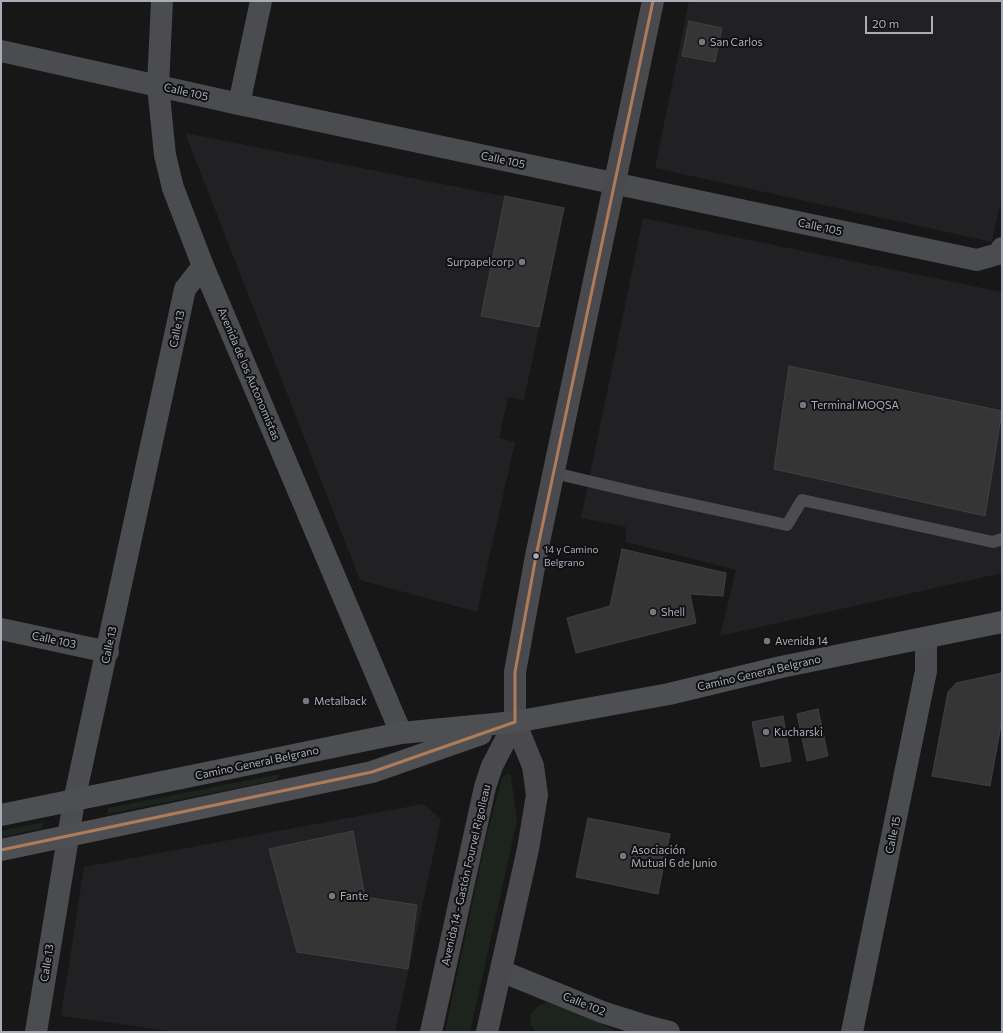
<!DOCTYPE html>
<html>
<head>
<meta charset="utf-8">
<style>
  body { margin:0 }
  #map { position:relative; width:1003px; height:1033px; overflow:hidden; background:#171717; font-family:Commissioner,sans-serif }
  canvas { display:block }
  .frame { position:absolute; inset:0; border:2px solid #a8adb8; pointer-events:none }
  .scale { position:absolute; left:865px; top:16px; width:68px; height:18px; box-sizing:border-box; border:2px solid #a8adb8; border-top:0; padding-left:5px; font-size:12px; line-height:14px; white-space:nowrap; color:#a8adb8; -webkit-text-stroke:3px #111113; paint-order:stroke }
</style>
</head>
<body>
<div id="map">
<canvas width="1003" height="1033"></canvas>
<div class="frame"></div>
<div class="scale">20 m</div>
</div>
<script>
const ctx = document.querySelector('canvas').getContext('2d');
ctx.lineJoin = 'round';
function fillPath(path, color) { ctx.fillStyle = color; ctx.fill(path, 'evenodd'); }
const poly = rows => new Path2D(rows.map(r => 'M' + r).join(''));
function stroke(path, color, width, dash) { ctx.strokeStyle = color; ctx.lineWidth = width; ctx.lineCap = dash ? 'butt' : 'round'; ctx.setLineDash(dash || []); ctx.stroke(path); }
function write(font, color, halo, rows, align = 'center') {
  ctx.font = font + ' Commissioner,sans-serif'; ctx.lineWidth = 4; ctx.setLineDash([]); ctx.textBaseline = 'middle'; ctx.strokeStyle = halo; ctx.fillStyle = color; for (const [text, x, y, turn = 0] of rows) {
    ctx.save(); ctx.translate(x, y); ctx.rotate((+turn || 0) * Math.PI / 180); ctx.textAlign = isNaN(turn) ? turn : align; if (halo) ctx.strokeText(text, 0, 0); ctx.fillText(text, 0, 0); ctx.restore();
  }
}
fillPath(poly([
  [689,1,1002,1,1002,195,992,242,655,168],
  [185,133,564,208,524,400,508,397,499,438,515,442,477,612,360,580],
  [643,218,1002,292,1002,573,720,636,736,570,626,542,626,527,581,518],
  [423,804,441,819,395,1032,177,1032,61,1016,84,867]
]), '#212123');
fillPath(poly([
  [280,774,277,780,108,814,108,808],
  [508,774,511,776,517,821,470,1032,445,1032,487,834,502,778,505,775],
  [44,822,41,829,1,837,1,831],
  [546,1002,561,1004,618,1032,538,1032,535,1031,530,1023,531,1014,537,1007]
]), '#1d241e');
const building = poly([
  [689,21,722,28,715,62,682,56,689,21],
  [505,196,564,208,539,327,481,316,505,196],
  [789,366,1002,411,985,516,774,469,789,366],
  [622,549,726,573,723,596,690,594,696,623,576,653,567,618,610,606,622,549],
  [1002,673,1002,719,990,786,932,776,948,692,956,683,1002,673],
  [818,709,828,756,807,761,797,714,818,709],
  [783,716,791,761,761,767,752,722,783,716],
  [588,818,670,834,658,894,576,877,588,818],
  [353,831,365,897,417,905,408,969,297,952,269,849,353,831]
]);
fillPath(building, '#353536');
stroke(building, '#3f4043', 1);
stroke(poly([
  [554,473,639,493,787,525,802,500,993,542,1002,539]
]), '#4b4c50', 12);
stroke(poly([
  [162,1,158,86,165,155,173,188,203,266,401,733],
  [1,51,239,104,977,260,998,254,1002,248],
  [239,104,261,1],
  [1,629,108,652],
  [501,971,602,1012,646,1026,669,1032],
  [36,1032,74,801,185,289,203,266],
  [852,1032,926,671,926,638]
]), '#4b4c50', 22);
stroke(poly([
  [431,1032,485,787,492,766,515,722],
  [487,1032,528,849,537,795,533,766,515,722,515,672,536,556,653,1]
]), '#4a4a4e', 22);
stroke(poly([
  [1,815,401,733,515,722,669,694,781,667,1002,622],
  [1,850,372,772,481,734]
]), '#4d4f52', 22);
stroke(poly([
  [515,722,515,672,536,556,653,1],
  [1,850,372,772,515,722]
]), '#b07c57', 3);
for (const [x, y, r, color] of [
  [702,42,4,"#757880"],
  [522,262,4,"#757880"],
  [803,405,4,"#757880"],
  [536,556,3.5,"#a8adb8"],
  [653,612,4,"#757880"],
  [767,641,4,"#757880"],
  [306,701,4,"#757880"],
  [766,732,4,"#757880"],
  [623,856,4,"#757880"],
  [332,896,4,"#757880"]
]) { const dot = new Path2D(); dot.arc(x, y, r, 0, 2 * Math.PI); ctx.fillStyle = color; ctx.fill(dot); stroke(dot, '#111113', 1.5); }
write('10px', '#a8adb8', '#111113', [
  ["14 y Camino",544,550],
  ["Belgrano",544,563]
], 'left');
write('11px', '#a8adb8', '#111113', [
  ["San Carlos",710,42],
  ["Surpapelcorp",514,262,"right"],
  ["Terminal MOQSA",811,405],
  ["Shell",661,612],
  ["Avenida 14",775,641],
  ["Metalback",314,701],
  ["Kucharski",774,732],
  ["Asociación",631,850],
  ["Mutual 6 de Junio",631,863],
  ["Fante",340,896]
], 'left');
write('11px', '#a8adb8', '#111113', [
  ["Calle 105",186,92,13],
  ["Calle 105",503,160,12],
  ["Calle 105",820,227,12],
  ["Calle 13",177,329,-78],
  ["Avenida de los Autonomistas",249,374,67],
  ["Calle 103",54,640,12],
  ["Calle 13",109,645,-78],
  ["Camino General Belgrano",759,673,-13],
  ["Camino General Belgrano",257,763,-12],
  ["Calle 15",893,835,-78],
  ["Avenida 14 - Gastón Fourvel Rigolleau",466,875,-77],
  ["Calle 13",47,963,-81],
  ["Calle 102",584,1004,22]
]);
</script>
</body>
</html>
